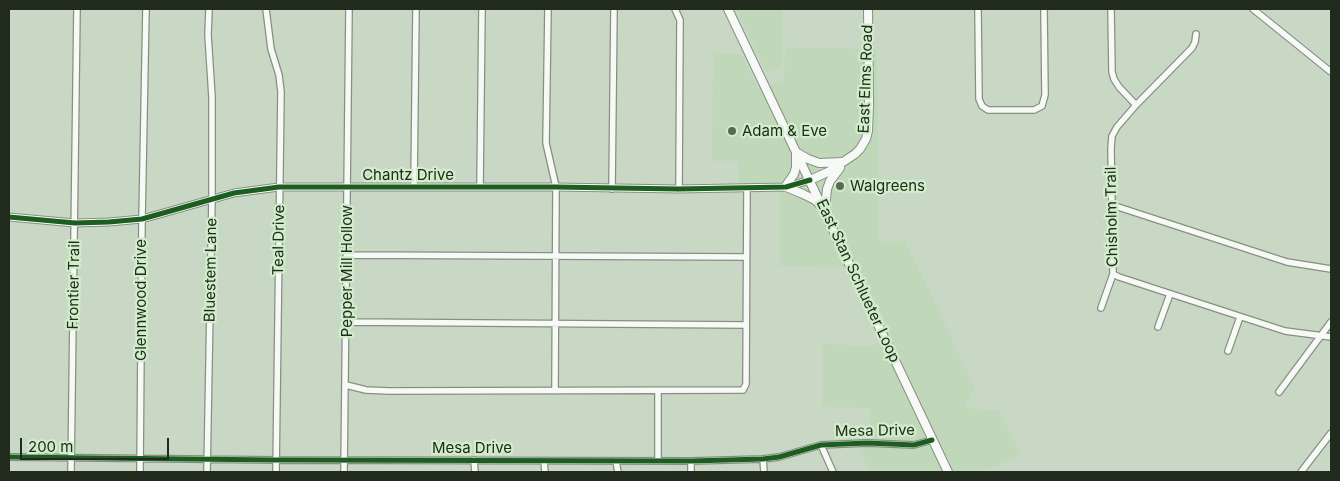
<!DOCTYPE html>
<html>
<head>
<meta charset="utf-8">
<style>
  body { margin:0 }
  #map { position:relative; width:1340px; height:481px; overflow:hidden; background:#c9d8c5; font-family:Inter,sans-serif }
  canvas { display:block }
  .frame { position:absolute; inset:0; border:10px solid #202b1d; pointer-events:none }
  .scale { position:absolute; left:20px; top:438px; width:149px; height:22px; box-sizing:border-box; border:2px solid #202b1d; border-top:0; padding-left:6px; font-size:15px; line-height:18px; white-space:nowrap; color:#202b1d; -webkit-text-stroke:4px #d1edca; paint-order:stroke }
</style>
</head>
<body>
<div id="map">
<canvas width="1340" height="481"></canvas>
<div class="frame"></div>
<div class="scale">200 m</div>
</div>
<script>
const ctx = document.querySelector('canvas').getContext('2d');
ctx.lineJoin = 'round';
function fillPath(path, color) { ctx.fillStyle = color; ctx.fill(path, 'evenodd'); }
const poly = rows => new Path2D(rows.map(r => 'M' + r).join(''));
function stroke(path, color, width, dash) { ctx.strokeStyle = color; ctx.lineWidth = width; ctx.lineCap = dash ? 'butt' : 'round'; ctx.setLineDash(dash || []); ctx.stroke(path); }
function write(font, color, halo, rows, align = 'center') {
  ctx.font = font + ' Inter,sans-serif'; ctx.lineWidth = 4.5; ctx.setLineDash([]); ctx.textBaseline = 'middle'; ctx.strokeStyle = halo; ctx.fillStyle = color; for (const [text, x, y, turn = 0] of rows) {
    ctx.save(); ctx.translate(x, y); ctx.rotate((+turn || 0) * Math.PI / 180); ctx.textAlign = isNaN(turn) ? turn : align; if (halo) ctx.strokeText(text, 0, 0); ctx.fillText(text, 0, 0); ctx.restore();
  }
}
fillPath(poly([
  [736,9,782,9,782,66,766,72],
  [785,47,877,49,879,241,905,241,975,387,964,408,999,410,1021,455,979,472,870,472,859,449,857,439,870,437,871,408,823,407,823,344,873,346,892,336,860,268,780,266,780,191,739,190,739,161,712,161,713,53,742,54,757,88,784,80]
]), '#c0d8b9');
const minor = poly([
  [266,9,271,49,279,75,281,92,276,472],
  [548,9,546,143,556,187,555,391],
  [675,9,680,20,679,189],
  [978,9,979,99,982,106,988,110,1034,110,1042,106,1045,95,1044,9],
  [1111,9,1112,72,1114,79,1119,87,1136,105],
  [1253,9,1331,72],
  [1196,34,1195,42,1192,48,1136,105,1117,127,1112,136,1111,149,1113,274,1119,277,1285,331,1331,337],
  [414,187,416,9],
  [480,187,482,9],
  [612,189,614,9],
  [1112,205,1287,262,1331,269],
  [347,255,746,257],
  [1101,308,1113,274],
  [347,322,746,325],
  [1158,327,1170,294],
  [1228,351,1240,317],
  [346,385,366,390,389,391,743,390,746,384,747,188],
  [658,392,658,461],
  [1279,392,1331,322],
  [821,445,833,472],
  [9,457,276,460,691,461,763,459,779,457,821,445,867,443,914,445,932,440],
  [763,459,764,472],
  [474,460,475,472],
  [544,461,545,472],
  [616,461,618,472],
  [691,461,691,472],
  [71,472,77,9],
  [140,472,142,219,146,9],
  [207,472,212,199,212,97,208,35,209,9],
  [344,472,349,9],
  [1301,472,1331,433]
]);
const tertiary = poly([
  [9,217,75,223,109,222,142,219,234,193,279,187,556,187,679,189,786,187,810,180]
]);
const secondary = poly([
  [728,9,948,472],
  [796,152,808,159,819,163,842,162],
  [810,180,828,172,855,154,860,149,866,139,868,131,869,105,868,9],
  [785,187,794,174,796,167,796,154],
  [786,187,803,194,815,200,821,206],
  [825,209,827,189,830,181,840,168]
]);
stroke(minor, '#859082', 8);
stroke(tertiary, '#859082', 9);
stroke(secondary, '#859082', 10);
stroke(minor, '#f7f9f6', 5.5);
stroke(tertiary, '#f7f9f6', 7);
stroke(secondary, '#f7f9f6', 8);
stroke(poly([
  [9,217,75,223,109,222,142,219,234,193,279,187,556,187,679,189,786,187,810,180],
  [9,457,276,460,691,461,763,459,779,457,821,445,867,443,914,445,932,440]
]), '#1b5e20', 5);
for (const [x, y, r, color] of [
  [732,131,5,"#5b6858"],
  [840,186,5,"#5b6858"]
]) { const dot = new Path2D(); dot.arc(x, y, r, 0, 2 * Math.PI); ctx.fillStyle = color; ctx.fill(dot); stroke(dot, '#d1edca', 2); }
write('15px', '#202b1d', '#d1edca', [
  ["East Elms Road",866,79,-88],
  ["Chantz Drive",408,175],
  ["Chisholm Trail",1112,217,-91],
  ["Teal Drive",279,240,-89],
  ["Bluestem Lane",211,270,-89],
  ["Pepper Mill Hollow",347,271,-90],
  ["East Stan Schlueter Loop",858,281,65],
  ["Frontier Trail",74,285,-89],
  ["Glennwood Drive",141,300,-90],
  ["Mesa Drive",875,431,-1],
  ["Mesa Drive",472,448]
]);
write('15px', '#202b1d', '#d1edca', [
  ["Adam & Eve",742,131],
  ["Walgreens",850,186]
], 'left');
</script>
</body>
</html>
